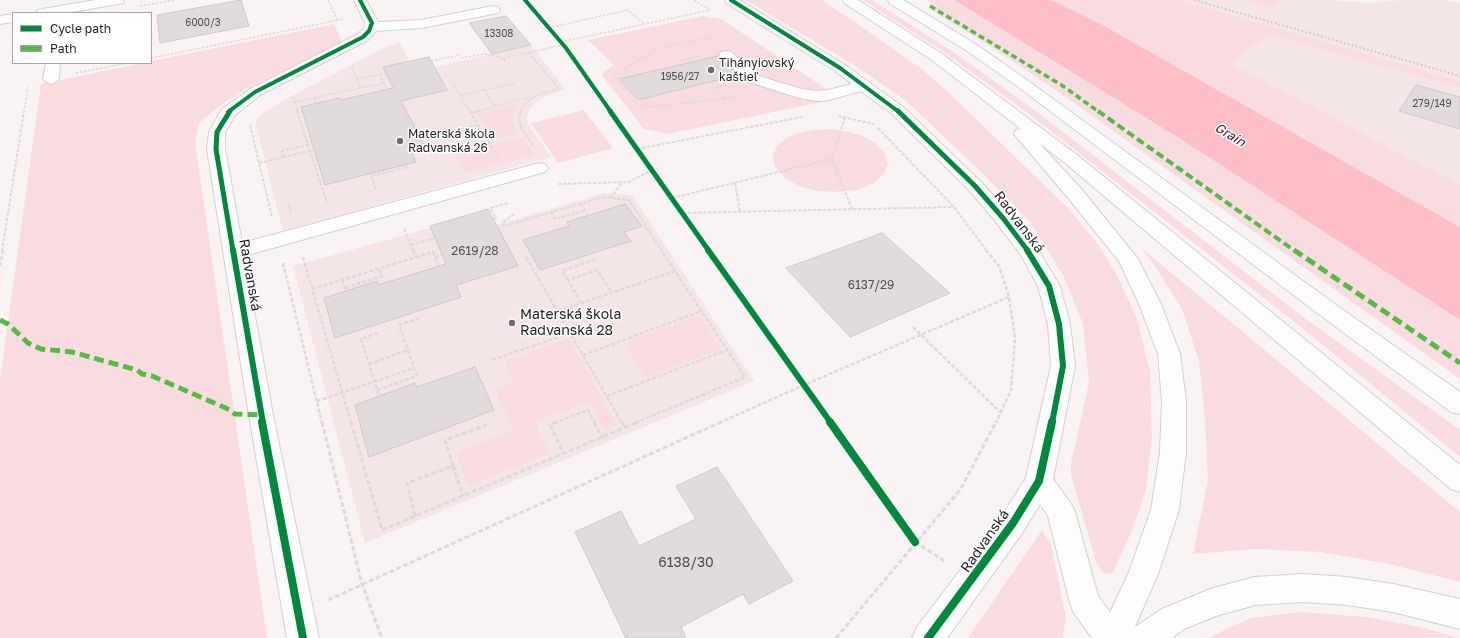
<!DOCTYPE html>
<html>
<head>
<meta charset="utf-8">
<style>
  body { margin:0 }
  #map { position:relative; width:1460px; height:638px; overflow:hidden; background:#faf3f4; font-family:"Golos Text",sans-serif }
  canvas { display:block }
  .legend { position:absolute; left:12px; top:12px; width:140px; height:52px; box-sizing:border-box; background:#fff; border:1px solid #a7a5a5; margin:0; padding:5px 7px; list-style:none; font-size:12px; color:#231e1f }
  .legend li { display:flex; align-items:center; gap:8px; height:20px }
  .legend b { width:20px; border:1px solid #a7a5a5 }
</style>
</head>
<body>
<div id="map">
<canvas width="1460" height="638"></canvas>
<ul class="legend">
<li><b style="height:5px;background:#00873e"></b>Cycle path</li>
<li><b style="height:5px;background:#58b947"></b>Path</li>
</ul>
</div>
<script>
const ctx = document.querySelector('canvas').getContext('2d');
ctx.lineJoin = 'round';
function fillPath(path, color) { ctx.fillStyle = color; ctx.fill(path, 'evenodd'); }
const poly = rows => new Path2D(rows.map(r => 'M' + r).join(''));
function stroke(path, color, width, dash) { ctx.strokeStyle = color; ctx.lineWidth = width; ctx.lineCap = dash ? 'butt' : 'round'; ctx.setLineDash(dash || []); ctx.stroke(path); }
function write(font, color, halo, rows, align = 'center') {
  ctx.font = font + ' "Golos Text",sans-serif'; ctx.lineWidth = 3; ctx.setLineDash([]); ctx.textBaseline = 'middle'; ctx.strokeStyle = halo; ctx.fillStyle = color; for (const [text, x, y, turn = 0] of rows) {
    ctx.save(); ctx.translate(x, y); ctx.rotate((+turn || 0) * Math.PI / 180); ctx.textAlign = isNaN(turn) ? turn : align; if (halo) ctx.strokeText(text, 0, 0); ctx.fillText(text, 0, 0); ctx.restore();
  }
}
fillPath(poly([
  [1180,0,1243,0,1274,9,1281,0,1326,0,1371,3,1402,0,1442,0,1460,3,1460,81],
  [1269,35,1460,88,1460,185,1231,63],
  [399,42,410,61,429,57,435,67,531,45,565,89,540,99,530,108,527,117,528,124,551,157,283,231,256,125,257,119,264,112,293,95,384,48],
  [604,193,632,195,754,381,365,543,293,266,430,228,430,226,488,209,496,225]
]), '#f4e5e7');
fillPath(poly([
  [746,0,822,0,862,27,923,70,945,89,1067,207,1097,243,1118,277,1137,319,1150,372,1152,439,1146,490,1131,533,1112,574,1104,573,1097,565,1071,475,1071,464,1089,382,1083,324,1064,277,1030,222,981,172,905,100,854,65],
  [863,0,872,0,952,51,1037,112,1306,319,1460,430,1460,457,1296,323,1029,114,945,53],
  [926,0,954,0,1179,138,1460,320,1460,379,1063,95,993,48,931,10,934,5],
  [1051,0,1180,0,1460,81,1460,88,1269,35,1231,63,1460,185,1460,227,1101,24],
  [1243,0,1281,0,1274,9],
  [703,16,721,19,828,90,831,100,668,134,644,129,601,74,614,65,588,40],
  [334,24,342,42,244,90,221,105,199,123,195,142,267,638,0,638,0,380,41,84,142,63,151,63,151,61],
  [520,103,513,113,513,123,518,133,494,139,477,114],
  [584,110,613,148,558,163,531,123],
  [831,129,848,132,863,136,876,144,885,153,888,164,884,174,874,183,858,190,839,192,818,191,799,186,785,178,775,167,773,157,776,147,785,139,798,133,814,130],
  [523,137,534,155,464,173,455,154],
  [1139,246,1460,512,1460,582,1390,564,1320,552,1256,549,1193,554,1208,481,1205,419,1199,361,1182,309,1151,260],
  [700,315,721,349,645,378,624,343],
  [569,338,617,425,605,431,589,401,535,422,549,453,468,486,456,452,513,430,495,389,514,382,505,361],
  [1042,530,1051,544,1066,617,1063,638,968,638],
  [1301,612,1367,617,1420,627,1460,638,1427,637,1424,638,1207,638,1251,618]
]), '#f9dce0');
fillPath(poly([
  [954,0,1051,0,1101,24,1460,227,1460,320,1179,138]
]), '#febec8');
const building = poly([
  [241,0,249,26,160,43,157,15,241,0],
  [506,16,531,45,492,54,469,23,506,16],
  [718,56,733,70,734,76,638,100,619,79,718,56],
  [429,57,447,90,401,101,425,146,410,150,416,162,325,185,301,107,340,98,341,100,393,88,383,67,429,57],
  [1416,85,1460,97,1460,129,1399,111,1416,85],
  [625,204,642,226,624,232,631,241,540,270,523,240,569,226,567,222,625,204],
  [488,209,518,266,456,285,461,297,335,338,324,298,377,281,378,285,446,264,430,226,488,209],
  [882,233,950,293,850,337,786,268,882,233],
  [475,367,494,410,369,457,355,405,415,383,417,387,475,367],
  [717,467,793,581,749,604,743,594,681,627,686,638,626,638,575,532,621,511,639,546,696,519,676,486,717,467]
]);
fillPath(building, '#e1dbdc');
stroke(building, '#cfc9ca', 1);
const minor = poly([
  [95,0,124,0,123,3,118,4,66,13,36,13,38,10,43,9,95,0],
  [354,0,366,0,378,22,421,20,493,6,498,7,500,10,498,13,493,14,421,28,376,31,368,40,260,95,235,115,225,132,225,149,242,243,539,163,545,164,548,168,545,172,244,256,273,415,319,638,287,638,249,415,207,149,209,132,222,109,250,89,358,34,363,29,365,23,354,0],
  [725,0,740,0,845,65,903,107,981,182,1010,214,1040,253,1060,286,1070,324,1075,366,1053,479,1071,504,1075,512,1098,596,1121,627,1126,638,1092,638,1074,613,1070,603,1048,516,1040,504,1023,532,947,638,912,638,917,627,1003,514,1026,478,1051,366,1048,324,1038,286,1021,255,996,222,969,190,891,113,861,91,829,100,817,101,799,98,749,82,721,58,719,55,721,52,726,51,731,52,759,76,801,89,817,91,828,90,852,84,835,71,726,3,725,0],
  [13,14,13,22,0,24,0,16,13,14],
  [46,63,60,63,59,79,56,82,51,84,46,82,43,79,46,63]
]);
const highway = poly([
  [843,0,858,0,942,54,1077,155,1460,465,1460,492,1451,489,1065,163,1039,143,1083,191,1138,259,1161,304,1180,354,1186,401,1186,452,1179,510,1158,574,1130,638,1098,638,1129,572,1151,510,1160,452,1162,401,1158,354,1139,304,1119,261,1069,199,1014,134,1016,130,1021,129,932,60,844,3,843,0],
  [888,0,903,0,977,45,1027,80,1336,305,1460,392,1460,414,1451,412,1320,315,1017,86,967,51,889,3,888,0],
  [1303,574,1347,577,1393,584,1460,599,1460,629,1393,612,1347,605,1303,602,1255,605,1216,616,1184,629,1172,638,1130,638,1135,627,1162,609,1213,588,1255,577,1303,574]
]);
stroke(minor, '#d4cfd0', 2);
stroke(highway, '#d4cfd0', 2);
stroke(poly([
  [328,0,338,21],
  [694,0,709,9],
  [140,6,175,0],
  [548,28,628,10,644,24],
  [710,40,707,38,656,49,614,76,635,102,647,107,725,99,714,88,726,85],
  [561,42,710,10],
  [151,58,344,19],
  [461,58,485,54,503,58],
  [431,61,460,55],
  [505,61,503,58,563,45],
  [680,61,705,55],
  [352,67,360,88],
  [76,73,128,63],
  [380,74,388,92],
  [357,79,386,73],
  [453,83,470,112],
  [484,90,495,107],
  [461,95,516,83],
  [293,97,298,112],
  [314,98,316,104],
  [725,99,739,96],
  [295,102,384,83],
  [24,112,28,87],
  [475,112,559,89,529,53],
  [521,112,524,104,536,96]
]), '#dddada', 1.5, [2.5, 1.5]);
stroke(poly([
  [297,111,327,203],
  [470,111,497,156],
  [521,111,519,120,521,127,534,147],
  [471,113,479,111],
  [838,116,874,124],
  [845,117,832,159,852,209],
  [250,125,272,217],
  [878,128,954,207,987,251],
  [420,139,478,125],
  [331,146,334,154],
  [637,149,802,117],
  [283,157,282,151,354,134],
  [259,163,357,140,350,123,385,115],
  [735,183,740,212],
  [558,184,629,182,652,170],
  [376,189,371,176,408,167],
  [610,198,622,183],
  [672,198,832,159],
  [289,204,291,213],
  [581,204,588,216],
  [551,212,555,219,585,211],
  [683,213,954,207],
  [514,214,503,222,504,226,603,197,629,200,662,251],
  [493,219,496,218,490,208,508,203],
  [404,229,413,251],
  [411,245,435,238],
  [2,251,24,111]
]), '#dddada', 2, [3.5, 1.5]);
stroke(poly([
  [413,250,416,257],
  [986,250,999,266,1009,297,1015,338,1011,390,996,423],
  [303,257,351,423],
  [435,257,442,254],
  [526,257,622,423],
  [283,263,322,423],
  [0,266,3,250],
  [342,280,346,291],
  [568,280,562,271,596,259],
  [345,288,382,276,379,269],
  [312,289,433,252,439,266],
  [581,303,568,280,597,270,612,293],
  [558,311,676,271],
  [913,327,1001,413],
  [378,333,361,339,379,396],
  [583,355,702,311],
  [492,360,571,333],
  [369,364,408,350],
  [377,390,417,376,399,325,419,318],
  [607,396,727,350],
  [317,401,414,368],
  [554,423,588,410,595,423],
  [635,423,745,377,661,250],
  [719,423,804,385,1009,297]
]), '#dddada', 2.5, [4, 2]);
stroke(poly([
  [322,422,362,584,382,638],
  [351,422,382,530,638,422],
  [557,422,550,425,564,454],
  [594,422,602,438],
  [622,422,625,428],
  [453,466,445,440,487,425],
  [415,516,407,483,453,466,463,496],
  [915,542,946,562],
  [328,600,721,422],
  [836,638,960,490,996,422]
]), '#dddada', 3, [5, 2.5]);
fillPath(minor, '#fefdfd');
fillPath(highway, '#fefdfd');
stroke(poly([
  [1194,0,1460,76]
]), '#c7c5c5', 2, [1.5, 2.5]);
stroke(poly([
  [930,6,1063,86,1099,112]
]), '#58b947', 3.5, [6, 3.5]);
stroke(poly([
  [1098,111,1295,251]
]), '#58b947', 4, [8, 4]);
stroke(poly([
  [1294,250,1460,363],
  [0,320,8,324,28,343,41,349,72,352,137,370,142,374,152,376,230,410,235,414,261,415]
]), '#58b947', 5, [10, 5]);
stroke(poly([
  [525,0,566,48,611,112],
  [731,0,840,68,899,112],
  [228,112,255,92,363,37,369,31,372,23,360,0]
]), '#00873e', 4);
stroke(poly([
  [230,111,217,132,216,149,233,251],
  [610,111,709,251],
  [898,111,975,186,1003,218,1028,251]
]), '#00873e', 5);
stroke(poly([
  [233,250,263,423],
  [708,250,831,423],
  [1027,250,1049,286,1059,324,1063,366,1052,423]
]), '#00873e', 6);
stroke(poly([
  [262,422,303,638],
  [830,422,915,542],
  [928,638,1013,523,1039,481,1052,422]
]), '#00873e', 8);
for (const [x, y, r, color] of [
  [711,70,4,"#6e696a"],
  [400,141,4,"#6e696a"],
  [512,323,4,"#6e696a"]
]) { const dot = new Path2D(); dot.arc(x, y, r, 0, 2 * Math.PI); ctx.fillStyle = color; ctx.fill(dot); stroke(dot, '#fff', 1.5); }
write('10px', '#524d4e', null, [
  ["6000/3",203,23],
  ["13308",499,34],
  ["1956/27",680,77],
  ["279/149",1432,104]
]);
write('12px', '#231e1f', '#fff', [
  ["Tihányiovský",719,63],
  ["kaštieľ",719,77],
  ["Materská škola",408,134],
  ["Radvanská 26",408,148]
], 'left');
write('12px', '#524d4e', null, [
  ["2619/28",475,251],
  ["6137/29",871,285]
]);
write('italic 13px', '#541324', '#fff', [
  ["Grain",1230,135,31]
]);
write('14px', '#231e1f', '#fff', [
  ["Radvanská",1019,222,53],
  ["Radvanská",250,275,80],
  ["Radvanská",985,541,-55]
]);
write('14px', '#231e1f', '#fff', [
  ["Materská škola",520,315],
  ["Radvanská 28",520,331]
], 'left');
write('14px', '#524d4e', null, [
  ["6138/30",686,563]
]);
</script>
</body>
</html>
